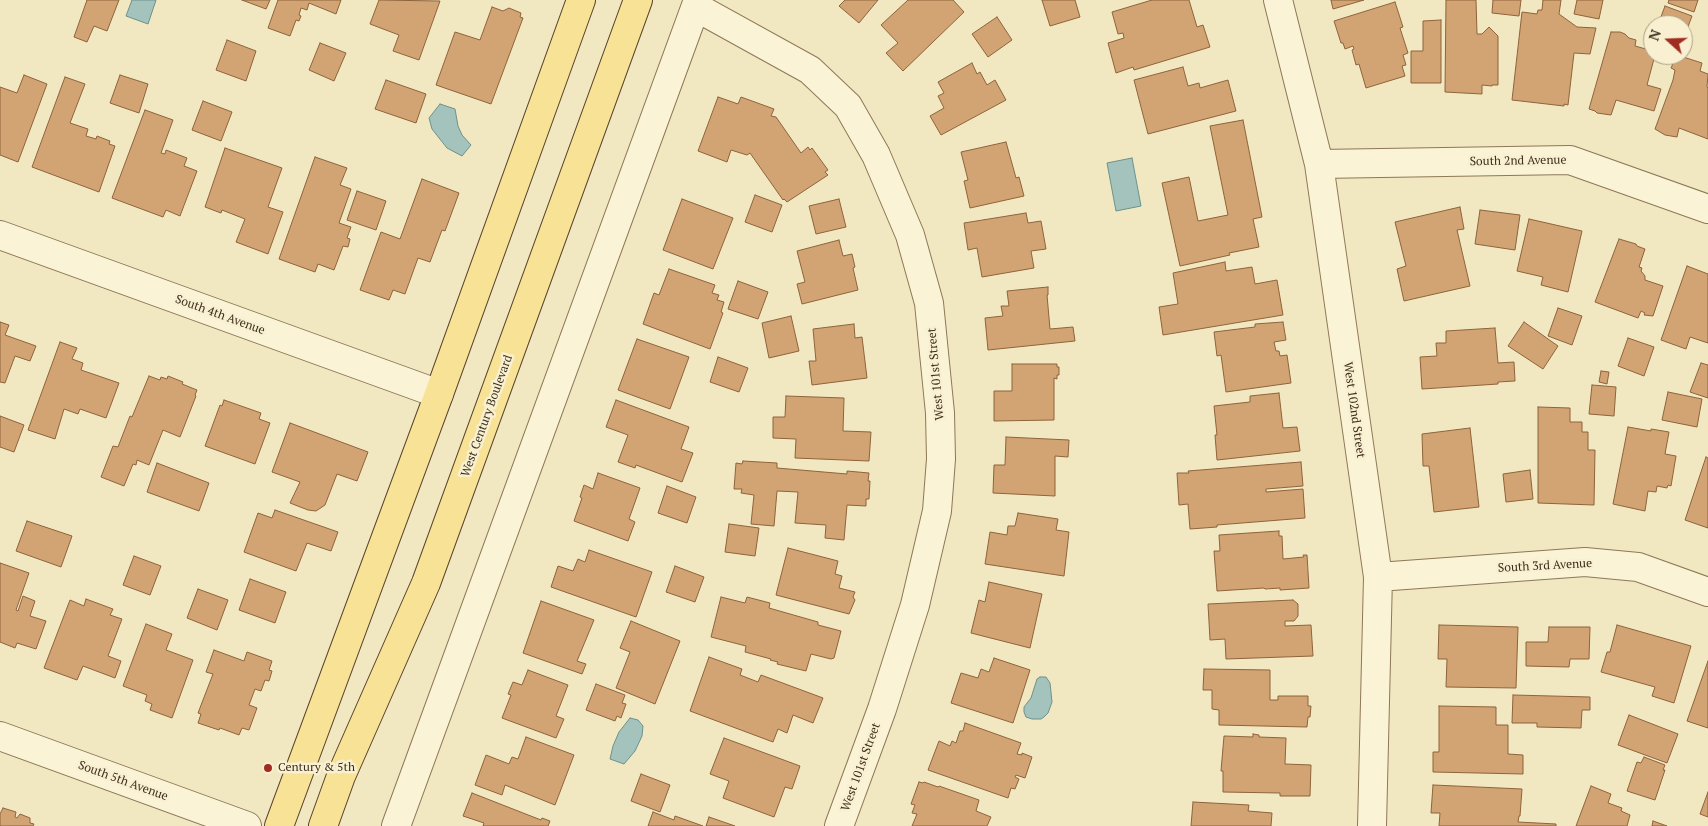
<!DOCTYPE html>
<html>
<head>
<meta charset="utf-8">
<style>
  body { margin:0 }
  #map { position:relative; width:1708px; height:826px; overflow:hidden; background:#f1e7c1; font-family:"PT Serif",serif }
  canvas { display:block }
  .north { position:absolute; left:1643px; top:15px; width:50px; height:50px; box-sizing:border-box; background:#f8f0d1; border:1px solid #aca289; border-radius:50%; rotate:290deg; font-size:14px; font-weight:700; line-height:20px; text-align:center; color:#3b2e1d }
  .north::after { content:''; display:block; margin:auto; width:18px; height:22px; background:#a02d22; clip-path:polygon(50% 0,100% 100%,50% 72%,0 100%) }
</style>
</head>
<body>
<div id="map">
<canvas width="1708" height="826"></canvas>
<div class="north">N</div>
</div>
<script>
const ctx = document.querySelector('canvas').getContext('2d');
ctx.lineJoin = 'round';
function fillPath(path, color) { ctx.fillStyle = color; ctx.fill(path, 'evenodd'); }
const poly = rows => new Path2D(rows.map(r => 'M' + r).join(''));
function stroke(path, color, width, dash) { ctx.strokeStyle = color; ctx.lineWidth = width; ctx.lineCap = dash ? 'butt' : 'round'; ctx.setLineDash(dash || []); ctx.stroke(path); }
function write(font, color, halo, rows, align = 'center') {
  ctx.font = font + ' "PT Serif",serif'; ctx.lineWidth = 5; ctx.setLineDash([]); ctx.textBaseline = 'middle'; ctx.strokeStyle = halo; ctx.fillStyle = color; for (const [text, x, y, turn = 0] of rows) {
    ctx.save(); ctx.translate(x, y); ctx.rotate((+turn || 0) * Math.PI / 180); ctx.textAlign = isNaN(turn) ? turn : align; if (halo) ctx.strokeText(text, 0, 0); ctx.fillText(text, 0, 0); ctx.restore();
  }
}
const water = poly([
  [132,0,156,0,148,24,126,16,132,0],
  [440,104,455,109,458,126,462,135,471,145,462,156,447,148,432,129,429,118,440,104],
  [1132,158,1141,206,1116,211,1107,163,1132,158],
  [1040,677,1046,677,1050,683,1052,702,1048,713,1044,717,1041,719,1032,719,1026,717,1024,712,1024,707,1031,698,1037,679,1040,677],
  [630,718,638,720,643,726,642,736,635,751,624,764,610,759,613,746,619,732,630,718]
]);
fillPath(water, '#a4c3bd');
stroke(water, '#6a928c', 1);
const building = poly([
  [87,0,119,0,107,31,94,26,87,42,74,37,87,0],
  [242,0,270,0,266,9,242,0],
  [278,0,341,0,336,14,309,3,307,10,301,8,299,15,301,16,299,21,296,20,290,36,268,28,278,0],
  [379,0,440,1,419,60,393,51,399,35,370,24,379,0],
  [845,0,878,0,859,23,839,6,845,0],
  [908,0,953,0,964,12,903,71,886,53,898,43,881,25,908,0],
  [1042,0,1075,0,1080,17,1050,26,1042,0],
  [1152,0,1189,0,1197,27,1203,25,1210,47,1134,70,1133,67,1116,73,1108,43,1124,38,1123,33,1118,34,1112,12,1152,0],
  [1331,0,1364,0,1333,9,1331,0],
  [1446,0,1476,0,1477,34,1482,34,1489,27,1498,36,1498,85,1492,85,1492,86,1482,85,1482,94,1445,92,1446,0],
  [1493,0,1521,0,1519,16,1492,13,1493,0],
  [1543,0,1561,0,1559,14,1577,27,1596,28,1590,54,1574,53,1568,105,1564,104,1564,106,1512,100,1522,12,1537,14,1538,10,1542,10,1543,0],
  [1577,0,1603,0,1599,19,1574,14,1577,0],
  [1669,0,1698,0,1694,12,1668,3,1669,0],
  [1395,2,1403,27,1400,28,1408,53,1403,55,1406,65,1402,66,1405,76,1366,88,1359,64,1356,65,1352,50,1354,49,1353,46,1345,49,1343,43,1341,43,1334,21,1395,2],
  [1665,6,1692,16,1683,40,1683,25,1658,25,1665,6],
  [492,7,503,11,509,8,521,13,520,17,523,18,491,104,436,85,455,32,480,40,492,7],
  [997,17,1012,40,988,57,972,34,997,17],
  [1441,20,1441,83,1411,83,1411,51,1423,51,1423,21,1441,20],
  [1611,32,1620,32,1625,34,1629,38,1636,40,1635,46,1653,51,1653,55,1655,55,1647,85,1661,89,1654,111,1616,100,1611,115,1597,113,1595,111,1589,109,1611,32],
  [227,40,256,51,246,81,216,70,227,40],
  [320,43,346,53,334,81,309,70,320,43],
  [1677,55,1702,63,1700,71,1708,74,1707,87,1708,88,1708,139,1679,128,1677,137,1665,135,1655,129,1673,80,1675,70,1671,68,1677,55],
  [972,63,977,74,980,72,987,85,995,80,1006,100,941,135,930,116,944,108,938,96,944,93,938,82,972,63],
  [1183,67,1188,86,1199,83,1200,88,1228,80,1236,111,1148,134,1134,80,1183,67],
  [24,75,47,84,18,162,0,155,0,87,17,93,24,75],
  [120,75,148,84,139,113,110,103,120,75],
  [65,77,85,84,70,123,88,129,86,136,96,139,97,136,110,141,109,144,115,146,99,192,32,167,65,77],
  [386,80,426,94,416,123,375,109,386,80],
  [718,97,738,104,741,97,774,109,771,116,776,117,801,153,808,147,810,150,812,148,828,170,825,172,828,175,787,202,784,199,783,200,750,153,747,155,731,150,727,162,698,151,718,97],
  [203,101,232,112,221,141,192,130,203,101],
  [145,110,173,120,161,153,165,154,166,150,187,158,184,166,197,171,180,216,166,210,163,217,112,198,145,110],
  [1243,120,1262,217,1253,219,1259,247,1229,253,1230,255,1180,266,1162,183,1189,177,1198,221,1228,215,1210,126,1243,120],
  [1006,142,1016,178,1019,177,1024,196,970,208,964,181,968,180,961,152,1006,142],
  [225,148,282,168,268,207,283,212,268,254,236,242,245,219,222,210,221,213,205,207,225,148],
  [315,157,347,168,340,185,351,189,339,223,351,227,347,238,350,239,348,247,343,246,334,270,318,264,315,272,279,259,315,157],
  [422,179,459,193,445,231,442,230,430,262,418,258,405,294,393,290,389,300,360,290,381,232,400,239,422,179],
  [357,191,386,201,376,230,347,220,357,191],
  [755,195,782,205,772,232,745,222,755,195],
  [682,199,733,218,713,269,663,250,682,199],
  [839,199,846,227,816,234,809,206,839,199],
  [1460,207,1464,229,1457,230,1470,286,1404,301,1397,269,1406,266,1395,222,1460,207],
  [1480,210,1520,215,1515,250,1475,244,1480,210],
  [1026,213,1028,223,1041,221,1046,249,1031,251,1034,268,982,277,977,248,968,250,964,223,1026,213],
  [1529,219,1582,231,1568,292,1541,285,1543,277,1517,271,1529,219],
  [1619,239,1636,244,1637,246,1645,249,1639,267,1642,268,1641,271,1645,276,1645,280,1663,286,1653,316,1644,315,1645,313,1641,311,1638,318,1595,302,1619,239],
  [839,240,843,256,852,254,855,267,853,268,858,290,802,304,797,284,805,282,797,251,839,240],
  [1225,262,1226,271,1252,267,1255,284,1277,280,1283,315,1163,335,1159,307,1178,304,1173,273,1225,262],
  [1687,266,1708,274,1708,343,1690,337,1686,349,1661,340,1687,266],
  [669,269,715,285,712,293,719,295,717,300,724,302,721,312,723,313,710,349,643,324,654,293,659,295,669,269],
  [738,281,768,292,758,319,728,309,738,281],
  [1048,287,1048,295,1047,295,1050,329,1073,327,1075,341,988,350,985,318,1003,316,1001,306,1009,306,1007,291,1048,287],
  [1558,308,1582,316,1572,345,1548,336,1558,308],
  [791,316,799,351,769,358,762,323,791,316],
  [0,322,9,325,5,335,36,346,30,361,15,356,5,383,0,382,0,322],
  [1283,322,1286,340,1274,342,1276,351,1279,351,1280,356,1287,355,1291,383,1226,392,1221,355,1217,356,1214,332,1255,327,1255,324,1283,322],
  [1524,322,1558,346,1543,369,1508,346,1524,322],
  [854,324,855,338,862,337,867,378,812,385,809,361,816,361,813,329,854,324],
  [1495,328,1498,363,1514,362,1515,381,1498,382,1498,384,1422,389,1420,357,1437,356,1436,343,1446,343,1446,331,1495,328],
  [1628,338,1654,347,1644,376,1618,366,1628,338],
  [637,339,689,357,670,409,618,390,637,339],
  [60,342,77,348,72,359,83,363,81,370,119,383,106,418,80,409,78,414,64,409,55,439,28,430,60,342],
  [718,357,748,368,739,392,710,382,718,357],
  [1701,363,1708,365,1708,398,1690,392,1701,363],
  [1012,364,1057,364,1057,367,1059,367,1059,375,1057,375,1057,379,1054,378,1054,420,994,421,994,391,1012,391,1012,364],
  [1601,371,1609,372,1607,384,1599,382,1601,371],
  [149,376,160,380,161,377,167,379,168,376,183,382,182,384,197,390,195,395,196,396,180,437,163,430,149,465,137,460,136,465,133,464,124,486,101,477,113,446,118,447,130,416,132,417,149,376],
  [1592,385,1616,387,1614,416,1589,414,1592,385],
  [1668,392,1702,399,1697,427,1662,420,1668,392],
  [1279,393,1283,428,1297,427,1300,451,1217,460,1215,435,1217,435,1214,406,1250,402,1250,396,1279,393],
  [786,396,844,398,843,431,871,432,869,461,795,458,796,439,773,438,773,417,785,417,786,396],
  [224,400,261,413,259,419,270,423,255,464,205,446,220,405,222,406,224,400],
  [616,400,689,427,681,449,693,453,682,482,636,465,635,468,618,462,628,435,606,427,616,400],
  [1538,407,1570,408,1570,422,1582,422,1582,432,1588,432,1588,450,1595,450,1594,505,1538,503,1538,407],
  [0,416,24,425,14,452,0,447,0,416],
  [290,423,368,452,357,481,337,474,325,505,316,511,308,510,290,503,300,482,272,472,290,423],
  [1628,427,1651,431,1651,429,1669,432,1665,454,1676,456,1671,486,1668,485,1667,488,1657,486,1656,492,1648,491,1645,511,1613,504,1628,427],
  [1470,428,1479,507,1434,512,1429,466,1423,466,1422,434,1470,428],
  [1006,437,1069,440,1068,457,1055,456,1055,496,993,493,994,465,1005,465,1006,437],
  [1706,457,1708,458,1708,528,1685,520,1706,457],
  [743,461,777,463,777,468,847,474,847,471,869,473,868,481,870,481,869,499,866,499,866,506,847,505,844,540,825,538,826,525,795,523,798,492,777,491,774,526,751,524,754,495,741,493,742,489,734,489,736,463,742,464,743,461],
  [1301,462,1303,486,1266,489,1266,492,1303,489,1305,518,1217,525,1217,527,1190,529,1188,504,1179,505,1177,473,1189,473,1188,471,1301,462],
  [157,463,209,483,199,511,147,492,157,463],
  [1530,470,1533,499,1506,502,1503,474,1530,470],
  [598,473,640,488,629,519,635,522,628,541,574,521,582,498,580,497,584,485,593,489,598,473],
  [667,486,696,497,687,523,658,513,667,486],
  [275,510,338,532,331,551,307,543,296,571,244,552,258,513,272,518,275,510],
  [1018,513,1058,519,1056,530,1069,532,1064,576,985,564,990,532,1007,535,1008,526,1015,526,1018,513],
  [27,521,72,536,61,567,16,551,27,521],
  [729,524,759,528,755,556,725,552,729,524],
  [1279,531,1279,536,1282,536,1283,559,1304,557,1303,555,1307,555,1309,588,1280,590,1280,588,1265,589,1264,588,1217,591,1214,551,1220,551,1219,535,1279,531],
  [788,548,838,561,835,574,842,576,839,588,855,592,853,597,855,600,849,614,776,595,788,548],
  [589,550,652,572,636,617,551,587,558,566,573,571,578,559,585,562,589,550],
  [134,556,161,566,150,595,123,585,134,556],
  [0,563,29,573,16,610,18,611,23,596,35,601,30,616,46,621,36,649,17,643,15,648,0,642,0,563],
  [675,566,704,577,695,602,666,592,675,566],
  [250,579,286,592,275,623,239,610,250,579],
  [989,582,1042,594,1030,648,971,633,979,600,985,602,989,582],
  [198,589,228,600,217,630,187,618,198,589],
  [721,597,745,603,747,597,770,603,769,608,818,622,818,625,841,631,834,658,831,659,811,654,806,671,777,664,778,662,770,660,771,659,745,652,746,646,711,637,721,597],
  [86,599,113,609,110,615,122,619,108,656,121,661,115,678,83,666,77,680,44,668,70,600,84,606,86,599],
  [1293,600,1298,604,1298,616,1294,621,1285,621,1285,626,1311,625,1313,656,1226,659,1225,639,1210,640,1208,604,1293,600],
  [541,601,594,620,577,661,586,664,582,674,523,653,541,601],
  [631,621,680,641,655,704,616,688,630,652,620,648,631,621],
  [146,624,172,634,166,650,193,660,172,718,150,710,152,704,145,701,147,695,123,686,146,624],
  [1439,625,1518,627,1516,688,1446,687,1447,659,1438,659,1439,625],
  [1617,625,1691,646,1674,703,1652,696,1655,687,1601,672,1607,652,1610,652,1617,625],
  [1549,627,1590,627,1589,659,1570,659,1569,667,1526,666,1526,642,1548,642,1549,627],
  [214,650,244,661,247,652,272,661,269,670,272,671,269,681,265,680,261,691,255,689,249,705,257,708,249,730,242,728,239,735,220,728,219,730,198,723,201,714,198,713,213,674,206,672,214,650],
  [709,657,742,669,740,675,758,682,761,675,823,698,813,723,793,715,787,733,778,729,773,742,690,711,709,657],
  [994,658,1030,670,1013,723,951,703,961,673,978,678,981,669,989,672,994,658],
  [1708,661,1708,728,1687,721,1708,661],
  [1204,669,1270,670,1270,700,1278,700,1278,696,1308,696,1308,706,1311,706,1310,717,1308,717,1307,727,1219,725,1219,710,1212,709,1212,690,1203,690,1204,669],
  [528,670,568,685,556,716,564,719,556,738,502,718,511,695,508,694,513,682,522,685,528,670],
  [596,684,625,695,622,703,626,704,621,718,617,716,615,721,586,710,596,684],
  [1513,695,1590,697,1590,710,1582,710,1581,728,1537,727,1537,723,1512,723,1513,695],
  [1439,706,1496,707,1496,725,1508,725,1508,754,1523,755,1523,774,1433,772,1433,752,1439,752,1439,706],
  [1629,715,1678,734,1667,763,1618,745,1629,715],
  [965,723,1021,743,1017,754,1022,755,1022,753,1032,757,1025,778,1016,775,1015,777,1019,779,1015,789,1011,788,1008,798,928,770,939,741,950,746,952,741,956,743,960,731,963,731,965,723],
  [1253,734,1259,735,1259,737,1286,738,1285,764,1311,765,1310,796,1280,796,1280,793,1223,792,1223,771,1221,771,1224,736,1253,737,1253,734],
  [526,737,574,755,555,805,505,785,502,795,475,785,486,755,509,764,512,757,518,759,526,737],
  [724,738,800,766,792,789,785,787,774,817,723,798,729,781,710,774,724,738],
  [1644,757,1665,765,1663,770,1665,770,1655,800,1627,791,1637,762,1641,763,1644,757],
  [641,774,670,785,660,812,631,801,641,774],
  [919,782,923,783,924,782,938,787,939,786,979,800,976,811,991,817,987,826,912,826,917,814,912,813,915,805,911,804,919,782],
  [1433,785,1522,789,1520,816,1519,816,1518,822,1556,824,1556,826,1439,826,1440,813,1431,813,1433,785],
  [1591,786,1611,794,1608,803,1622,808,1621,811,1630,815,1627,826,1576,826,1591,786],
  [1708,792,1708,817,1700,814,1708,792],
  [472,793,541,820,542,818,550,821,548,826,483,826,484,823,463,816,472,793],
  [1193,802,1249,805,1248,811,1272,813,1271,826,1191,826,1193,802],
  [3,808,16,812,15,817,17,818,20,814,30,818,30,823,34,824,33,826,0,826,0,814,3,808],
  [653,812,674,820,675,816,703,826,648,826,653,812],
  [709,817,735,826,706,826,709,817],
  [1653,821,1667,826,1652,826,1653,821]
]);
fillPath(building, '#d2a474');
stroke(building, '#8e633b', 1);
const minor = poly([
  [1278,0,1319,164,1378,577,1372,826],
  [696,7,810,70,848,106,876,155,910,235,929,303,940,413,941,459,937,511,915,605,882,709,839,826],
  [1319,164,1570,160,1708,209],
  [0,235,439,394],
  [1378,577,1585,562,1638,567,1708,592],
  [0,736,247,826],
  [396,826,698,0]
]);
const major = poly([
  [279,826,439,394,581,0],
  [323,826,341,776,426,583,638,0]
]);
stroke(minor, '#8d7857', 30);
stroke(major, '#5a452c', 30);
stroke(minor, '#fbf3d5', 28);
stroke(major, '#f7e296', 28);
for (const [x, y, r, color] of [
  [268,768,5,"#a02d22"]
]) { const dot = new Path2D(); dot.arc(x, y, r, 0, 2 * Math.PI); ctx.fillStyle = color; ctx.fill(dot); stroke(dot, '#f8f0d1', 2); }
write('12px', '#3b2e1d', '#f8f0d1', [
  ["South 2nd Avenue",1518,161,-1],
  ["South 4th Avenue",220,315,20],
  ["West 101st Street",936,374,-95],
  ["West 102nd Street",1354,410,82],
  ["West Century Boulevard",487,416,-70],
  ["South 3rd Avenue",1545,566,-3],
  ["West 101st Street",861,767,-70],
  ["South 5th Avenue",123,781,20]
]);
write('12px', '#3b2e1d', '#f8f0d1', [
  ["Century & 5th",278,768]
], 'left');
</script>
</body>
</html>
